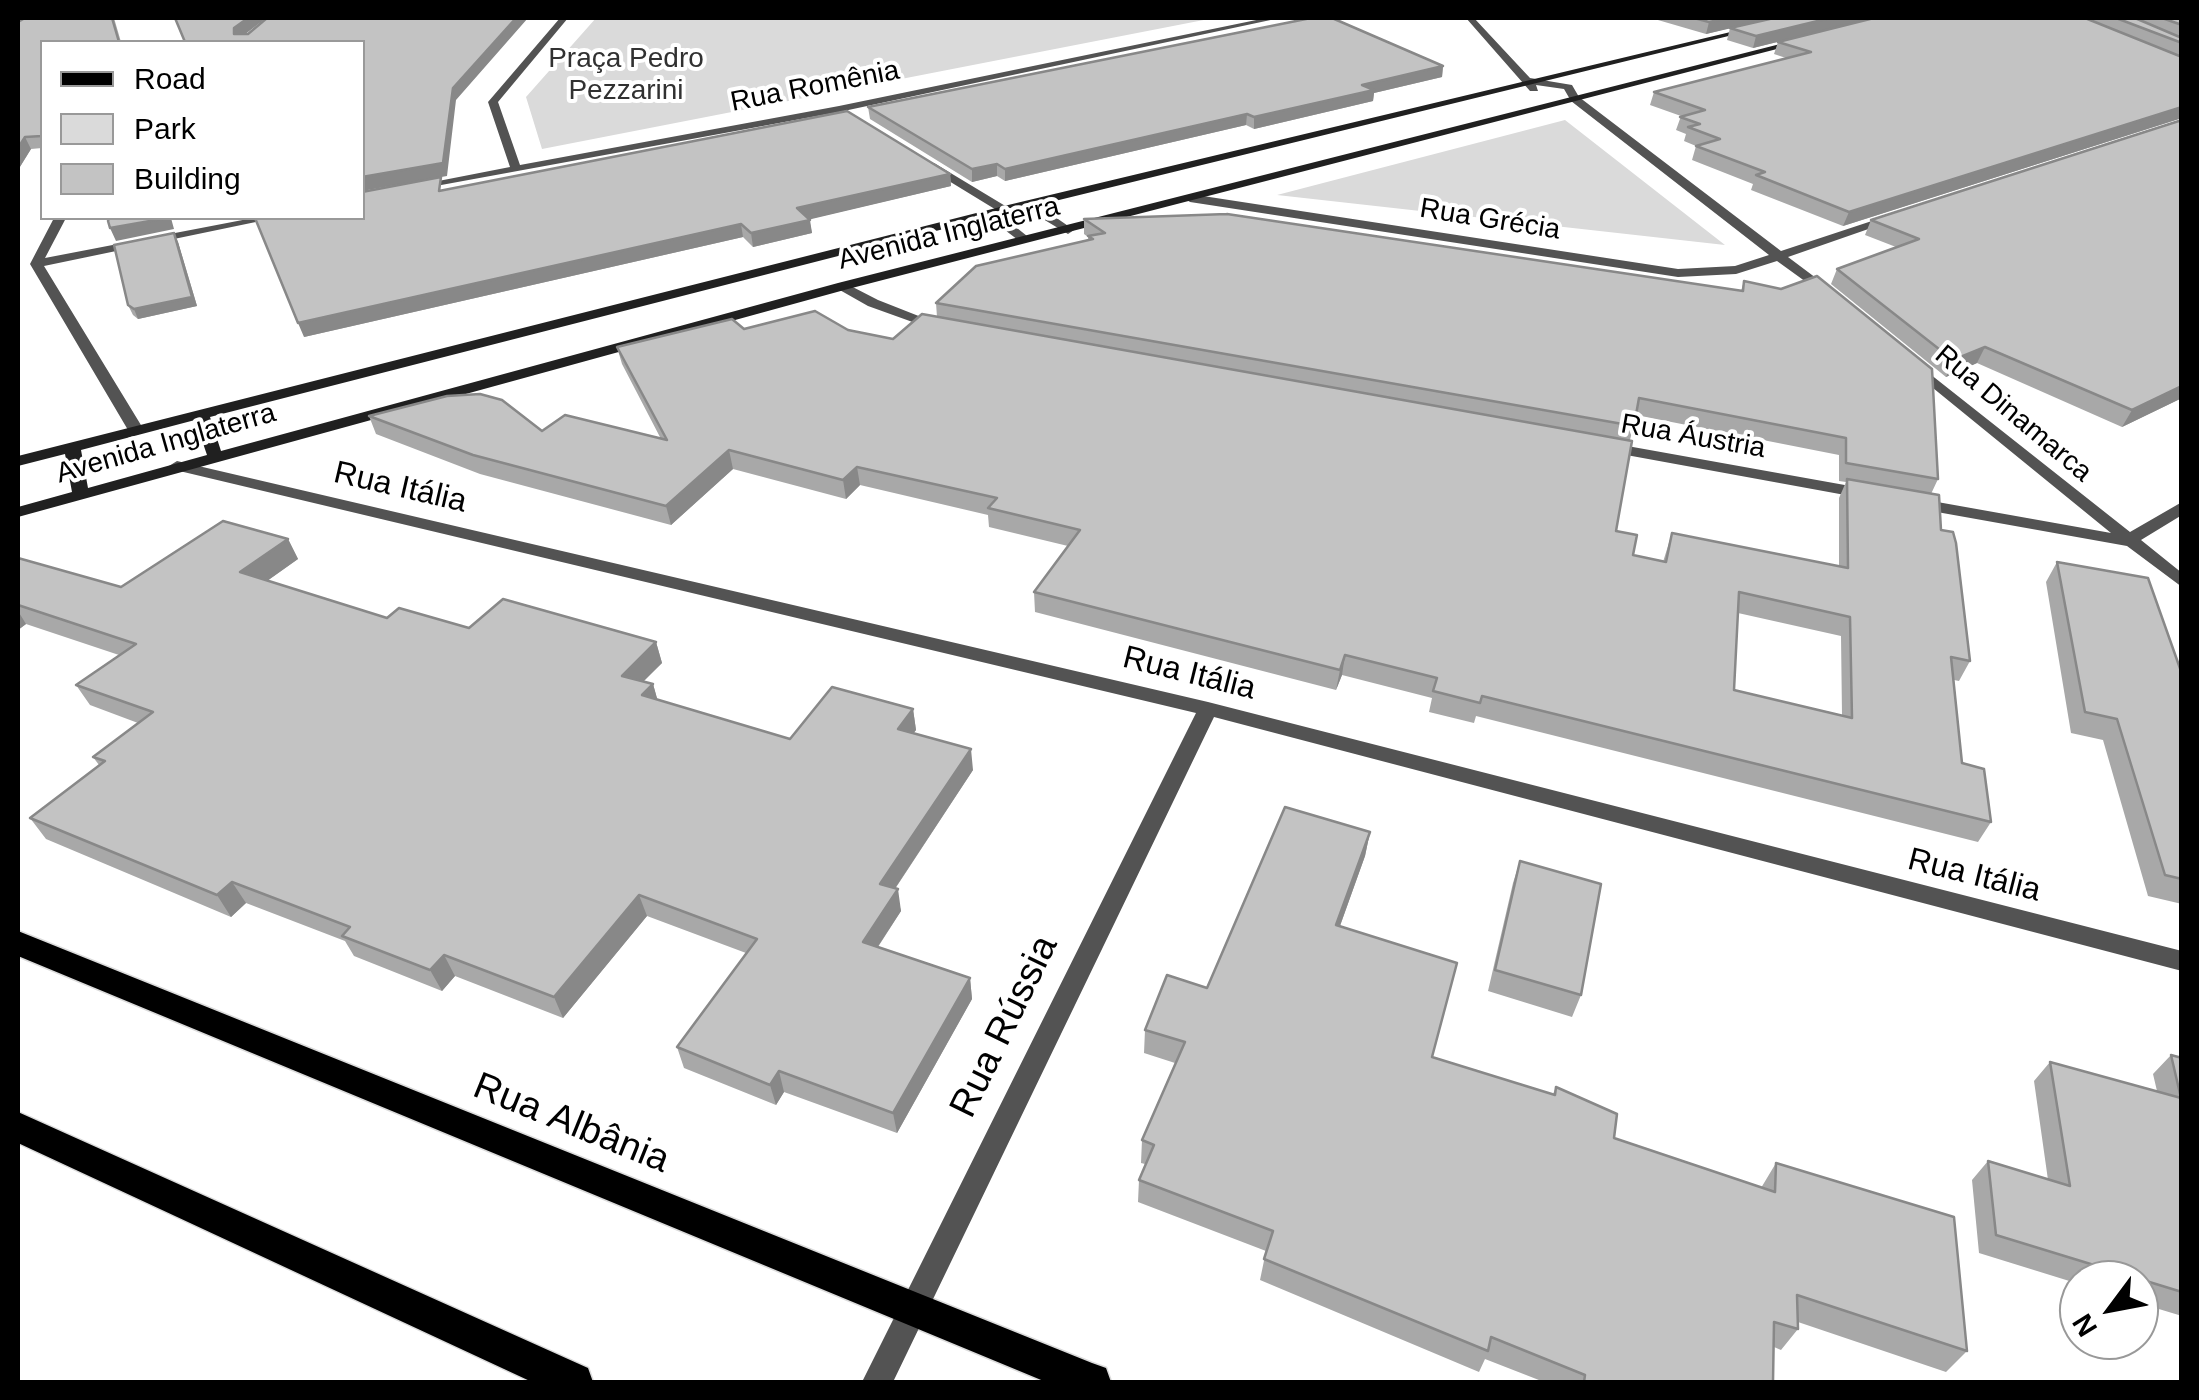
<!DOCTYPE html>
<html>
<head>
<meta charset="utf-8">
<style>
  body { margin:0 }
  #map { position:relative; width:2199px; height:1400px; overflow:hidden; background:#fff; font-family:Helvetica,sans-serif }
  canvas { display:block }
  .frame { position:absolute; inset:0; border:20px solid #000; pointer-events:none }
  .legend { position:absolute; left:40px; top:40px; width:325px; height:180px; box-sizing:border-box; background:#fff; border:2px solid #999; margin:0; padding:12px 18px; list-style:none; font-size:30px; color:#000 }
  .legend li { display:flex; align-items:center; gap:20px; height:50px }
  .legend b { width:50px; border:2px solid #999 }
  .north { position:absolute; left:2059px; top:1260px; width:100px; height:100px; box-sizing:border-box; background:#fff; border:2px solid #999; border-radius:50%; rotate:238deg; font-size:28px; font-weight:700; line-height:40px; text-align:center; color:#000 }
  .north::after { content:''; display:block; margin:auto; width:35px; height:45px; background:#000; clip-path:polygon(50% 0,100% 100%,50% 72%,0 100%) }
</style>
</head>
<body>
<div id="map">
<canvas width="2199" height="1400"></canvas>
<div class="frame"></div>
<ul class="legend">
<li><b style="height:12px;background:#000"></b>Road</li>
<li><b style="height:28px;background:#dadada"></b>Park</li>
<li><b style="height:28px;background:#c3c3c3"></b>Building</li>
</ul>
<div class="north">N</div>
</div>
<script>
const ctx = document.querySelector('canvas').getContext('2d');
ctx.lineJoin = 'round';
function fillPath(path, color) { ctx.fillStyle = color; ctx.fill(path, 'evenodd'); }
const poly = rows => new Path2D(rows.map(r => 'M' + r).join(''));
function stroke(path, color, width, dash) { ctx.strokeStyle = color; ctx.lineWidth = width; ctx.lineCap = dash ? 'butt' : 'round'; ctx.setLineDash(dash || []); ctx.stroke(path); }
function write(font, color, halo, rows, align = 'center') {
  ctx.font = font + ' Helvetica,sans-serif'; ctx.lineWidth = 8; ctx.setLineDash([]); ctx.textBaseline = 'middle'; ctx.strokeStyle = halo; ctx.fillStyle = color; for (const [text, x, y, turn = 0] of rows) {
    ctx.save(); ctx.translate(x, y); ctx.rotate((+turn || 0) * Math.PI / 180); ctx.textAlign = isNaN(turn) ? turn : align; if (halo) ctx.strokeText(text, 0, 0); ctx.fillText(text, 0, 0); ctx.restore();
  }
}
fillPath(poly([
  [596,18,1214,18,542,149,526,97],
  [1565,120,1725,245,1277,195]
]), '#dadada');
const primary = poly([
  [18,931,1092,1363,1106,1368,1111,1382,1046,1382,18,956,18,931],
  [18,1112,588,1368,593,1382,532,1382,18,1143,18,1112]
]);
stroke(primary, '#dbdbdb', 3);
fillPath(poly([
  [560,18,568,18,498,102,520,165,839,106,1266,18,1280,18,839,112,414,190,412,188,418,185,510,167,488,102,560,18],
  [1466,18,1474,18,1530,78,1572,85,1579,97,1781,251,1890,215,1900,218,1788,257,1836,293,1838,296,1831,300,1777,261,1736,274,1678,277,1190,202,1184,198,1190,194,1678,269,1735,266,1769,255,1571,101,1564,89,1536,85,1538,91,1530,91,1466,18],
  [926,163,934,163,1007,207,1045,210,1074,230,1068,234,1038,216,1009,214,1007,220,1032,240,1022,243,997,224,998,211,926,167,926,163],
  [54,218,66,218,45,258,253,218,275,218,44,266,144,430,142,433,136,435,128,430,30,264,54,218],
  [843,282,878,300,944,326,932,329,868,306,838,289,836,286,843,282],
  [1911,359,2130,532,2182,502,2182,515,2141,540,2182,573,2182,587,2127,546,1909,507,1909,499,1915,498,2111,533,1906,366,1906,360,1911,359],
  [1605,442,1867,489,1875,494,1867,499,1599,450,1597,447,1605,442],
  [177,461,1208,702,2182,951,2182,971,1214,717,893,1382,862,1382,1196,713,171,469,169,466,177,461]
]), '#535353');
fillPath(poly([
  [1789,18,1802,18,1006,213,210,417,221,451,838,283,1796,40,1804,42,848,289,18,517,18,507,72,492,65,454,18,466,18,456,1004,206,1789,18],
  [195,420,207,455,88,488,81,450,195,420]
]), '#202020');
fillPath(primary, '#000');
fillPath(poly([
  [25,18,114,18,121,42,42,42,42,148,31,149,18,170,18,22],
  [1651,18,1874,18,1753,48,1727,40,1730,28,1706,34],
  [1874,18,2182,18,2182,118,1843,226,1751,190,1753,184,1692,160,1696,146,1684,141,1686,134,1676,130,1681,116,1650,105,1654,92,1786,58,1774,54,1778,42],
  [1443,66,1442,77,1374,93,1373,101,1254,129,1246,125,1005,181,997,176,972,182,870,119,868,107],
  [2182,120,2182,398,2122,427,1977,363,1946,377,1831,284,1837,269,1896,247,1865,235,1871,220],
  [950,174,951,186,809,219,812,233,753,247,743,237,304,337,445,190],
  [1084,219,1741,291,1744,281,1938,479,1931,494,1941,530,1970,661,1959,681,1954,680,1962,763,1991,822,1978,842,1476,716,1474,723,1429,712,1432,698,1342,675,1336,690,1035,612,1034,592,1068,546,989,527,988,515,860,485,846,499,733,469,671,525,480,474,376,434,369,416,542,431,661,439,622,364,617,347,744,329,848,330,893,339,937,317,936,303,1088,241,1088,237,1084,234],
  [1636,415,1839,455,1839,481,1846,482,1839,498,1839,566,1672,533,1663,562,1633,555,1616,531,1630,440],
  [1738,613,1841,636,1842,715,1734,690],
  [178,242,197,306,138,319,133,315,128,305],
  [288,539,298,559,267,581,387,618,469,628,656,642,662,663,643,681,653,684,657,699,790,739,913,709,916,730,913,733,973,770,895,889,901,911,878,947,970,978,972,999,897,1133,784,1092,776,1105,684,1068,677,1047,746,953,647,916,563,1018,455,976,442,991,354,956,345,941,246,903,231,917,46,839,30,818,99,765,93,757,138,723,90,705,76,685,119,655,26,624,18,630,18,558,121,587],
  [2057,562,2182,674,2182,904,2148,896,2103,740,2071,733,2046,582],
  [1370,832,1365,856,1340,926,1432,1057,1553,1094,1556,1087,1614,1138,1761,1188,1776,1163,1967,1351,1946,1372,1798,1322,1798,1329,1781,1350,1774,1347,1773,1382,1544,1382,1485,1359,1479,1372,1260,1280,1266,1251,1138,1202,1139,1180,1145,1164,1141,1163,1142,1140,1175,1063,1144,1053,1145,1030,1207,988],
  [1520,861,1581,995,1572,1017,1488,991,1513,883],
  [2171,1055,2182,1058,2182,1316,2139,1303,2139,1280,2079,1280,2079,1284,1979,1253,1972,1180,1988,1161,2048,1180,2034,1081,2050,1062,2157,1091,2153,1074]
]), '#a8a8a8');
fillPath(poly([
  [248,18,266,18,239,39,234,34,234,28],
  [516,18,528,18,456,100,447,176,362,191,362,177,453,88],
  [1728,18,1775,18,1706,34,1709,22],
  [1830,18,1874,18,1753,48,1756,36],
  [1443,66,1442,77,1374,93,1373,101,1254,129,1254,117,1362,85],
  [2182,107,2182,118,1843,226,1849,212],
  [1247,114,1246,125,1005,181,1005,169],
  [25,137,31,149,18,170,18,148],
  [997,164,997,176,972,182,972,169],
  [950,174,951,186,799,222,797,208],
  [167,218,171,218,174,229,116,241,110,228],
  [810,220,812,233,753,247,751,233],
  [741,224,743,237,304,337,298,323],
  [174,233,178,242,197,306,138,319,134,309],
  [1985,347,1977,363,1946,377,1953,360],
  [2182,386,2182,398,2122,427,2132,410],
  [729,450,733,469,671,525,666,506],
  [857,467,860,485,846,499,843,480],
  [288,539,298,559,250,593,240,572],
  [18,611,26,624,18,630],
  [656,642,662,663,629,696,622,676],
  [1345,655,1342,675,1336,690,1340,670],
  [653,684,659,705,642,695],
  [913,709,916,730,901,750,898,729],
  [971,749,973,770,884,905,880,884],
  [1370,832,1365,856,1332,948,1336,925],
  [232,882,246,903,231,917,217,895],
  [898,889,901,911,867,963,863,942],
  [639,895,647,916,563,1018,554,997],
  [444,955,455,976,442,991,430,970],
  [970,978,972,999,897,1133,893,1113],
  [779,1071,784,1092,776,1105,770,1085]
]), '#888');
const building = poly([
  [25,18,112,18,119,42,42,42,42,136,25,137,18,148,18,22,25,18],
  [175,18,248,18,234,28,234,34,248,34,267,18,516,18,453,88,443,163,362,177,362,42,185,42,175,18],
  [1311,18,1332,18,1443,66,1362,85,1374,90,1254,117,1247,114,1005,169,997,164,972,169,868,107,1311,18],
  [1694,18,1728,18,1709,22,1694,18],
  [1774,18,1830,18,1756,36,1730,28,1774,18],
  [1874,18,2085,18,2182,57,2182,107,1849,212,1756,175,1765,172,1696,146,1720,139,1688,127,1700,124,1680,117,1705,110,1654,92,1811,52,1778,42,1874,18],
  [2116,18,2135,18,2182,38,2182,43,2116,18],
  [2162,18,2182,18,2182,25,2162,18],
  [847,111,950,174,797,208,810,220,751,233,741,224,298,323,255,218,362,218,362,192,441,177,439,191,847,111],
  [2182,120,2182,386,2132,410,1985,347,1953,360,1837,269,1919,239,1871,220,2182,120],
  [1227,214,1743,291,1744,281,1781,289,1817,276,1932,369,1938,479,1846,463,1846,438,1639,398,1634,426,936,303,976,266,1093,239,1088,236,1105,233,1084,219,1227,214],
  [109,218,167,218,110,228,108,221,109,218],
  [174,233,192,297,134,309,128,305,114,245,174,233],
  [815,311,848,330,893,339,922,314,1632,441,1616,531,1637,535,1633,555,1666,562,1672,533,1848,568,1847,479,1939,495,1941,530,1953,532,1956,543,1970,661,1951,657,1962,763,1984,769,1991,822,1482,696,1480,703,1433,691,1437,678,1345,655,1340,670,1034,592,1080,530,988,508,997,498,857,467,843,480,729,450,666,506,473,455,369,416,447,396,480,394,502,400,542,431,565,415,667,440,617,347,732,319,744,329,815,311],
  [1739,592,1850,617,1852,718,1734,690,1739,592],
  [223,521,288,539,240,572,387,618,399,608,469,628,503,599,656,642,622,676,653,684,642,695,790,739,832,687,913,709,898,729,971,749,880,884,898,889,863,942,970,978,893,1113,779,1071,770,1085,677,1047,757,939,639,895,554,997,444,955,430,970,342,936,350,927,232,882,217,895,30,818,105,761,93,757,153,712,76,685,136,644,18,605,18,558,121,587,223,521],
  [2057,562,2148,578,2182,674,2182,879,2165,875,2117,719,2085,712,2057,562],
  [1285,807,1370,832,1336,925,1457,963,1432,1057,1555,1095,1556,1087,1617,1114,1614,1138,1775,1192,1776,1163,1954,1217,1967,1351,1797,1295,1798,1329,1774,1322,1773,1382,1584,1382,1585,1375,1491,1337,1488,1351,1264,1259,1273,1231,1139,1180,1154,1145,1142,1140,1185,1042,1145,1030,1167,975,1207,988,1285,807],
  [1520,861,1601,884,1581,995,1495,970,1520,861],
  [2171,1055,2182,1058,2182,1292,1996,1235,1988,1161,2070,1186,2050,1062,2181,1098,2171,1055]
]);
fillPath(building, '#c3c3c3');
stroke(building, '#888', 2.5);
write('28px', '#313131', '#fff', [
  ["Praça Pedro",626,59],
  ["Pezzarini",626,91]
]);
write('28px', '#000', '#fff', [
  ["Rua Romênia",815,87,-11],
  ["Rua Grécia",1490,220,9],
  ["Avenida Inglaterra",949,234,-14],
  ["Rua Dinamarca",2013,414,40],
  ["Rua Áustria",1693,437,10],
  ["Avenida Inglaterra",166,444,-16]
]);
write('32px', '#000', '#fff', [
  ["Rua Itália",400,488,13],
  ["Rua Itália",1189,674,14],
  ["Rua Itália",1974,876,14]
]);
write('38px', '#000', '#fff', [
  ["Rua Rússia",1005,1027,-64],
  ["Rua Albânia",571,1124,22]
]);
</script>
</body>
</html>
